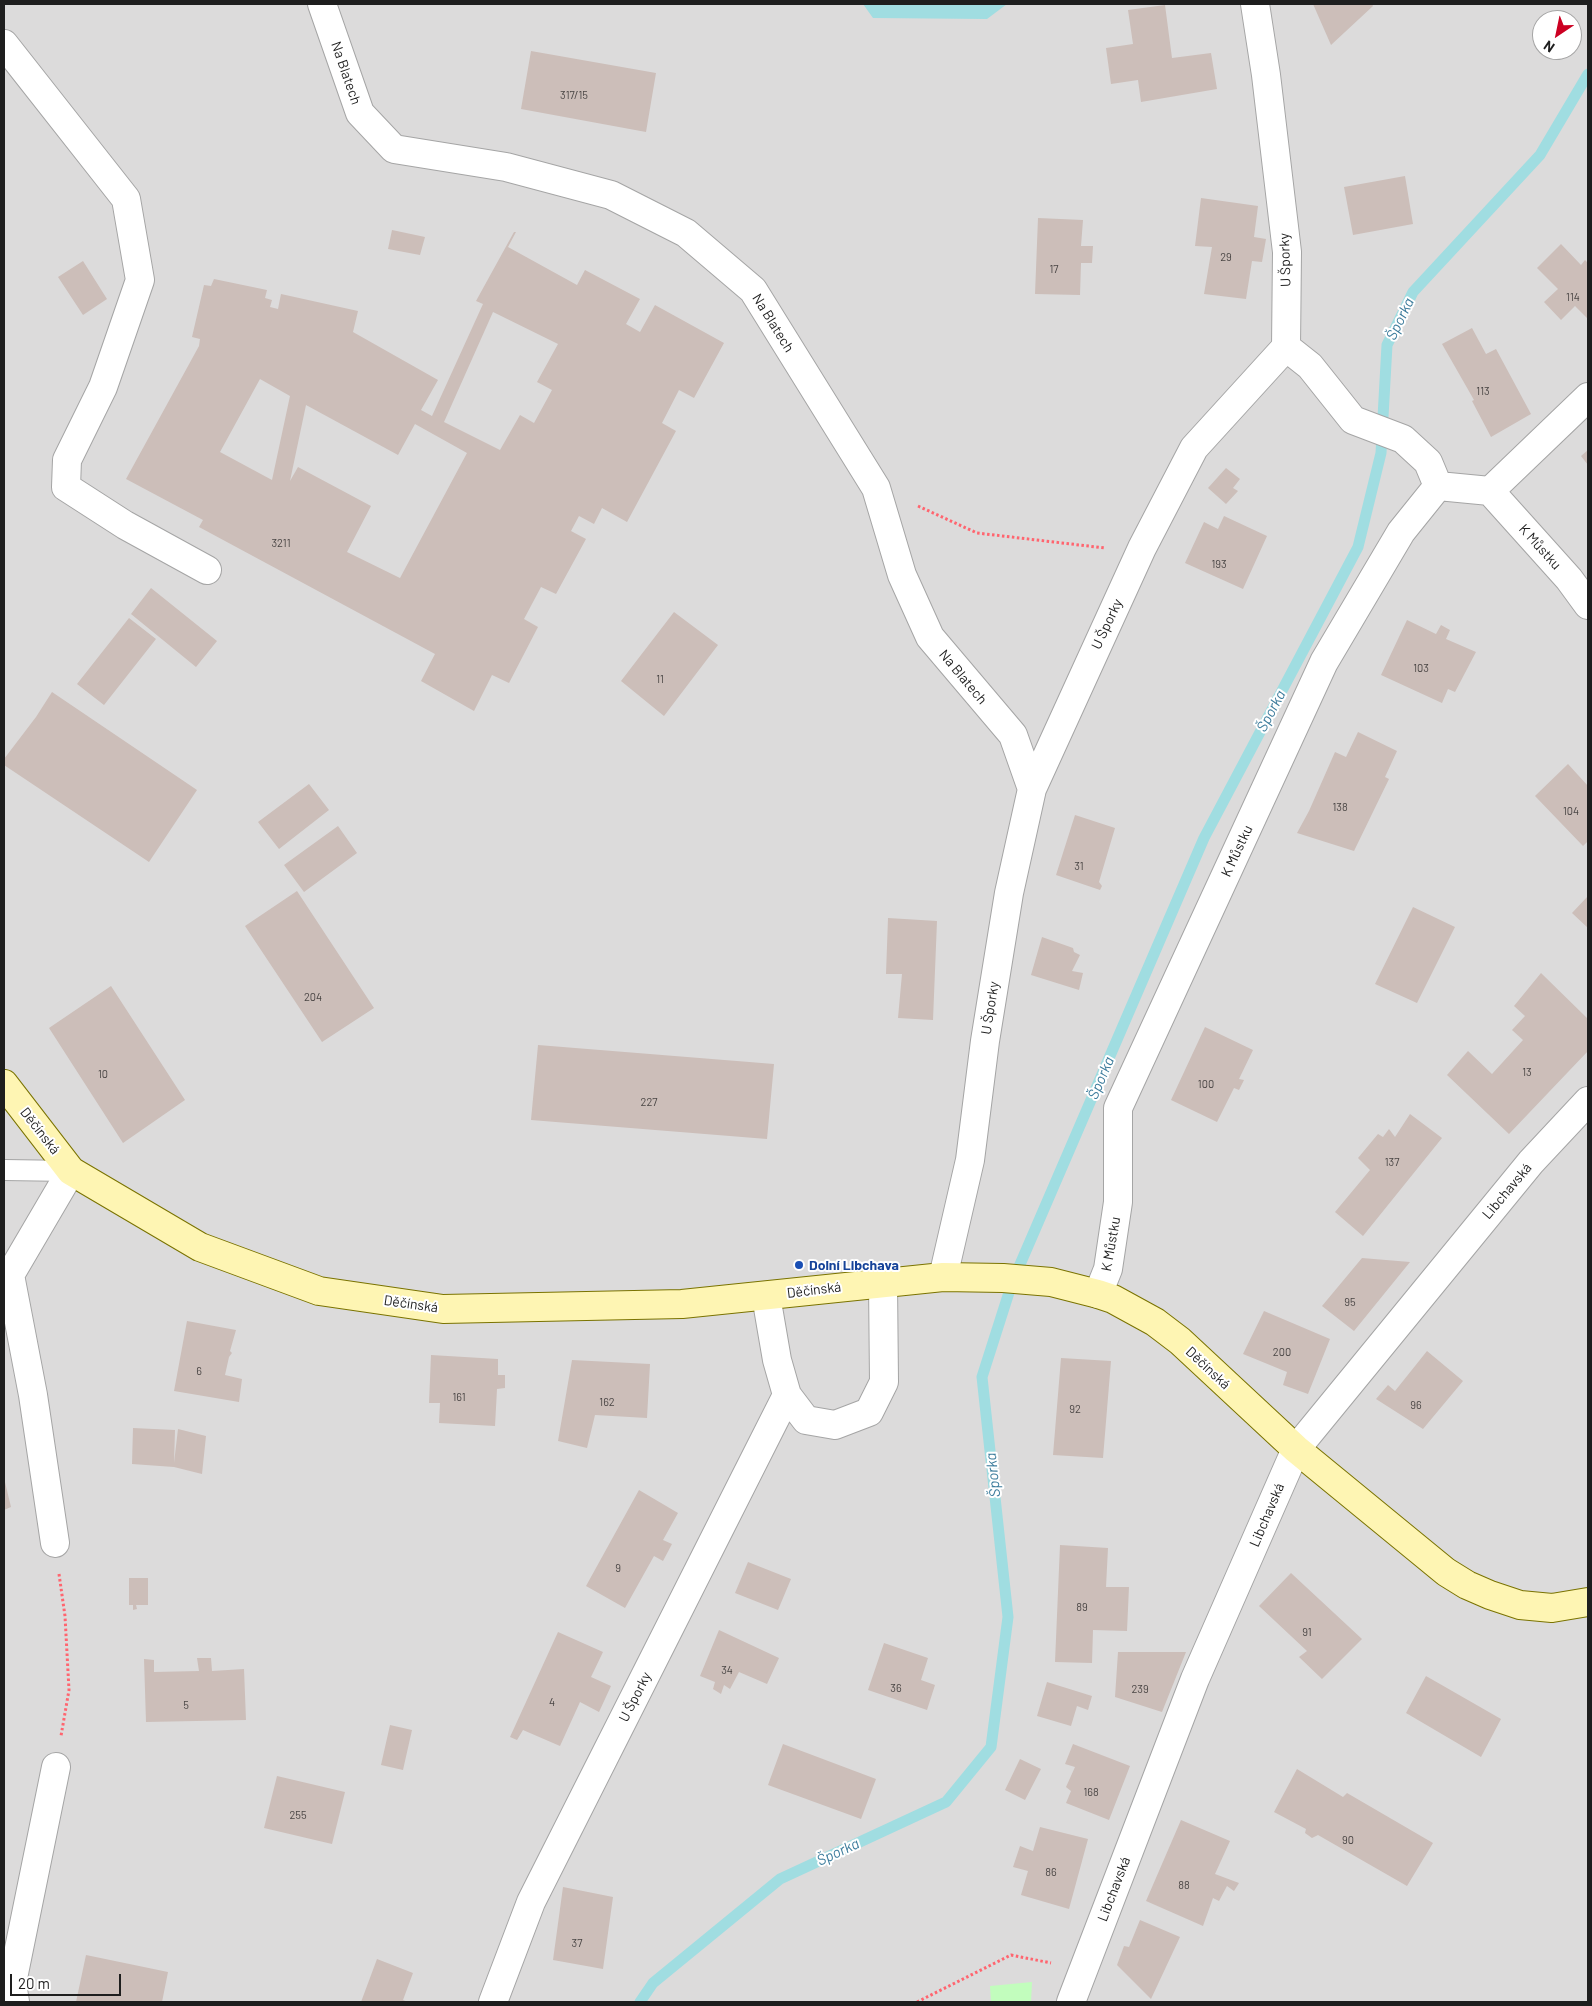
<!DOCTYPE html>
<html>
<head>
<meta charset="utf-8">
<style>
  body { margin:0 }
  #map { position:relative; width:1592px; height:2006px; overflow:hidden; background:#f0eae3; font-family:Barlow,sans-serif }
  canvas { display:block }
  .frame { position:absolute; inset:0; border:5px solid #1e1e1e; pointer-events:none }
  .north { position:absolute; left:1532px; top:10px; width:50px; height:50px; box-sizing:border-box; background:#fff; border:1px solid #a5a5a5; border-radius:50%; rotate:214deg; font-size:14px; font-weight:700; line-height:20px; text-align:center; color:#1e1e1e }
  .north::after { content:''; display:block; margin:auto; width:18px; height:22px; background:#c02; clip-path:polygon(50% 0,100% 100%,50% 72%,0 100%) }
  .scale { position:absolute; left:10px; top:1974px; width:111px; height:22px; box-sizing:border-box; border:2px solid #1e1e1e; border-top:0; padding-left:6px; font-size:15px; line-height:18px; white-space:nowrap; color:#1e1e1e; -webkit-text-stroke:4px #fff; paint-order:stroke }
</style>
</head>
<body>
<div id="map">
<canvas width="1592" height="2006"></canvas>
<div class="frame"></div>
<div class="north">N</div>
<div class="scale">20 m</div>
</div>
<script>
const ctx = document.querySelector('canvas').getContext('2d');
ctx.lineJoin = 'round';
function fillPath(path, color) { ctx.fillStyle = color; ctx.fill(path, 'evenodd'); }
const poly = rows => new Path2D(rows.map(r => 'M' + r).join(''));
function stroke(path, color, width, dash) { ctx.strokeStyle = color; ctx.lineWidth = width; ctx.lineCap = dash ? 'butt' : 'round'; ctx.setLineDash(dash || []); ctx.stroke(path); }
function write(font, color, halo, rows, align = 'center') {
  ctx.font = font + ' Barlow,sans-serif'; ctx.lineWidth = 4; ctx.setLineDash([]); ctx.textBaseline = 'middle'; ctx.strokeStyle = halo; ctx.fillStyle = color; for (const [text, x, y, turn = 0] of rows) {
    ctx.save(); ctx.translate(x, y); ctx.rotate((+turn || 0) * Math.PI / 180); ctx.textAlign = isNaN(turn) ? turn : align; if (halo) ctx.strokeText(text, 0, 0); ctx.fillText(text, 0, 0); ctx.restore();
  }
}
fillPath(poly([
  [4,4,1588,4,1588,2002,4,2002],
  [1542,20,1572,20,1572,50,1542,50]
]), '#dcdbdb');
fillPath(poly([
  [1032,1982,1031,2002,991,2002,990,1986]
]), '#c2fdbd');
fillPath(poly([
  [863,4,1007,4,987,19,873,18]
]), '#a0dde1');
stroke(poly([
  [640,2002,653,1983,780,1879,946,1802,991,1747,1008,1617,982,1377,1012,1283,1204,838,1358,547,1381,453,1387,345,1413,292,1540,155,1588,74]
]), '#a0dde1', 11);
fillPath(poly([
  [1313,4,1372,4,1373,6,1331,45],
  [1165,5,1172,58,1211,53,1217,89,1141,102,1138,80,1111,84,1106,48,1133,44,1128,10],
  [531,51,656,73,646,132,521,109],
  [1405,176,1413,224,1353,235,1344,187],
  [1201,198,1258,206,1254,237,1266,239,1262,262,1252,261,1246,299,1204,294,1212,247,1195,246],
  [1038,218,1083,220,1081,246,1093,246,1092,263,1081,263,1080,295,1035,294],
  [392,230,425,237,420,255,388,249],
  [514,232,516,232,508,247,577,285,585,270,640,299,626,324,640,332,655,305,724,343,694,398,679,390,662,423,676,431,627,522,602,508,594,524,579,516,571,531,586,539,556,594,541,587,524,619,538,627,509,683,492,675,474,711,421,681,435,654,199,527,203,520,126,479,199,346,200,339,192,337,204,285,211,286,214,279,267,290,265,298,272,300,270,307,278,309,281,294,358,311,353,332,438,380,421,410,432,416,483,304,476,301],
  [493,312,558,344,537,382,552,390,534,423,520,415,500,450,444,422],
  [260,379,290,396,272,480,220,452],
  [306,405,398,455,415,424,467,453,400,578,347,552,371,506,298,467,290,481],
  [1561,244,1581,265,1585,260,1588,263,1588,319,1575,306,1561,320,1544,302,1558,289,1537,268],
  [83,261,107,299,83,315,58,277],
  [1472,328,1486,354,1496,349,1531,414,1491,437,1472,401,1474,400,1442,344],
  [1588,450,1588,465,1581,456],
  [1226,468,1240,479,1233,488,1238,491,1226,504,1208,488],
  [1224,516,1267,536,1243,589,1185,563,1204,522,1218,529],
  [151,588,217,641,196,667,131,614],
  [674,612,718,645,664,716,621,681],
  [129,618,156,639,104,705,77,684],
  [1407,620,1436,634,1441,625,1450,630,1446,639,1476,652,1455,692,1448,689,1442,703,1381,675],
  [52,692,197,790,149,862,4,765,4,759,36,717],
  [1358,732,1397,751,1385,777,1389,779,1354,851,1297,833,1309,811,1335,752,1346,757],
  [1568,764,1588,786,1588,841,1583,846,1535,796],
  [309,784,329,810,279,849,258,822],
  [1075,815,1115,828,1099,882,1102,886,1100,890,1056,875],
  [338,826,357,853,304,892,284,865],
  [297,891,374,1008,322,1042,245,926],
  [1588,896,1588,928,1572,913],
  [1413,907,1455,927,1417,1003,1375,984],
  [888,918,937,921,933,1020,898,1018,902,974,886,974],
  [1042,937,1073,948,1074,952,1080,955,1072,971,1083,973,1079,990,1031,975],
  [1541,973,1588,1019,1588,1051,1509,1134,1447,1075,1468,1051,1492,1074,1523,1040,1512,1030,1525,1016,1514,1006],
  [111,986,185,1100,123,1143,49,1028],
  [1205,1027,1253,1050,1239,1079,1244,1080,1239,1090,1234,1088,1217,1122,1171,1100],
  [538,1045,774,1064,767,1139,531,1120],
  [1410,1114,1442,1138,1363,1236,1335,1212,1370,1170,1358,1158,1378,1134,1383,1137,1389,1129,1395,1137],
  [1362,1258,1410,1262,1354,1331,1322,1306],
  [1264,1311,1330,1339,1308,1394,1283,1385,1287,1372,1243,1354],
  [187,1321,236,1330,230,1351,232,1353,229,1357,225,1375,242,1379,239,1402,174,1391],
  [1427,1351,1463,1381,1423,1429,1376,1399,1388,1385,1395,1391],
  [431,1355,498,1359,498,1375,505,1375,505,1388,497,1389,495,1426,439,1423,440,1403,429,1403],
  [1061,1358,1111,1361,1103,1458,1053,1455],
  [572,1360,650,1364,647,1418,595,1415,587,1448,558,1441],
  [133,1428,175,1430,174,1463,178,1429,206,1436,202,1474,174,1467,132,1464],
  [4,1478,11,1507,4,1510],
  [639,1490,678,1513,663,1540,672,1544,663,1561,654,1556,625,1608,586,1586],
  [1060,1545,1108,1548,1106,1587,1129,1587,1127,1631,1093,1630,1092,1663,1055,1662],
  [748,1562,791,1579,778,1610,735,1593],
  [1291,1573,1362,1639,1322,1679,1299,1657,1307,1651,1259,1606],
  [129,1578,148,1578,148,1605,136,1605,137,1609,133,1610,133,1605,129,1605],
  [719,1630,779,1658,767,1684,739,1672,730,1689,724,1685,721,1694,713,1689,715,1682,700,1676],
  [558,1632,603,1652,591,1677,611,1686,599,1712,580,1702,560,1746,523,1730,517,1740,510,1737],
  [884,1643,928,1658,921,1680,935,1685,927,1710,868,1690],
  [1118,1652,1186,1652,1162,1712,1115,1697],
  [197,1658,211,1658,212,1671,244,1669,246,1720,146,1722,144,1659,154,1660,154,1672,199,1671],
  [1426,1676,1501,1719,1481,1757,1406,1713],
  [1047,1682,1092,1696,1088,1710,1077,1706,1071,1726,1037,1716],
  [390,1725,412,1730,403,1770,381,1765],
  [783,1744,876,1779,861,1819,768,1785],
  [1073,1744,1130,1766,1109,1820,1066,1803,1071,1791,1066,1787,1075,1767,1065,1764],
  [1020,1759,1041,1769,1025,1800,1005,1790],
  [1297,1769,1343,1797,1347,1793,1433,1843,1407,1886,1318,1835,1312,1838,1305,1833,1306,1829,1274,1812],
  [277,1776,345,1792,332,1844,264,1828],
  [1181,1820,1230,1841,1215,1874,1239,1883,1234,1891,1227,1886,1219,1901,1213,1898,1203,1926,1146,1901],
  [1040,1827,1088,1839,1069,1909,1021,1895,1028,1871,1013,1867,1020,1846,1033,1851],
  [563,1887,613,1897,603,1969,553,1960],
  [1140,1920,1180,1937,1151,1999,1117,1965,1124,1946,1129,1947],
  [86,1955,168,1972,162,2002,76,2002],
  [377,1959,413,1973,403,2000,408,2002,361,2002]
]), '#ccbeb9');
const service = poly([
  [4,1170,71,1171]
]);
const minor = poly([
  [322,4,360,113,394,149,506,167,611,195,686,233,753,290,876,488,902,575,930,637,1013,735,1032,789],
  [4,44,126,199,140,280,103,387,67,460,66,487,125,525,207,570],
  [1286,347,1310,366,1353,420,1403,439,1428,462,1438,486],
  [1490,491,1569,579,1588,605],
  [943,1277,970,1160,985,1041,1009,893,1032,789,1142,548,1194,448,1286,347,1287,252,1266,75,1255,4],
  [1098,1294,1108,1269,1118,1202,1118,1108,1324,662,1401,532,1438,486,1490,491,1588,397],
  [766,1296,777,1360,787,1395,806,1420,835,1425,869,1412,884,1382,883,1282],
  [55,1543,33,1395,10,1275,71,1171],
  [15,2002,12,1983,56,1767],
  [493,2002,531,1902,787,1395],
  [1071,2002,1195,1679,1296,1449,1531,1162,1588,1101]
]);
const secondary = poly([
  [4,1084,71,1171,200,1247,319,1291,443,1309,682,1304,943,1277,1003,1278,1051,1282,1098,1294,1113,1299,1155,1322,1180,1341,1296,1449,1446,1572,1467,1585,1490,1595,1520,1605,1552,1608,1588,1602]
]);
stroke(service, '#a5a5a5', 22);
stroke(minor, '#a5a5a5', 30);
stroke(secondary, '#7a7300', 30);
stroke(poly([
  [918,506,977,533,1105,548],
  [59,1574,65,1616,69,1690,61,1736],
  [917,2002,1011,1955,1051,1963]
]), '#ff656f', 3, [2.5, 2.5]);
stroke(service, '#fff', 20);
stroke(minor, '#fff', 28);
stroke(secondary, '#fef5b3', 28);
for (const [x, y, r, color] of [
  [799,1265,5,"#1a4fb4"]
]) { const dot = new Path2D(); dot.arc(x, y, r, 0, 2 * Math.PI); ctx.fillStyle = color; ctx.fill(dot); stroke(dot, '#fff', 2); }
write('11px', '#4a4645', null, [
  ["317/15",574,95],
  ["29",1226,257],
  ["17",1054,269],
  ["114",1573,297],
  ["113",1483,391],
  ["3211",281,543],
  ["193",1219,564],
  ["103",1421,668],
  ["11",660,679],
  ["138",1340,807],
  ["104",1571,811],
  ["31",1079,866],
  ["204",313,997],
  ["13",1527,1072],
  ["10",103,1074],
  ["100",1206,1084],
  ["227",649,1102],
  ["137",1392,1162],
  ["95",1350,1302],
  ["200",1282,1352],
  ["6",199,1371],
  ["161",459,1397],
  ["162",607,1402],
  ["96",1416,1405],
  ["92",1075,1409],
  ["9",618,1568],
  ["89",1082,1607],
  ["91",1307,1632],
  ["34",727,1670],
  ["36",896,1688],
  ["239",1140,1689],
  ["4",552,1702],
  ["5",186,1705],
  ["168",1091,1792],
  ["255",298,1815],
  ["90",1348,1840],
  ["86",1051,1872],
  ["88",1184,1885],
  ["37",577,1943]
]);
write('14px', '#1e1e1e', '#fff', [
  ["Na Blatech",346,73,71],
  ["U Šporky",1285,260,-92],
  ["Na Blatech",773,323,58],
  ["K Můstku",1540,547,48],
  ["U Šporky",1107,624,-65],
  ["Na Blatech",963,677,50],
  ["K Můstku",1237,851,-65],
  ["U Šporky",990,1008,-81],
  ["Děčínská",40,1131,52],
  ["Libchavská",1507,1191,-50],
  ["K Můstku",1111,1244,-80],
  ["Děčínská",814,1290,-7],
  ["Děčínská",411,1304,8],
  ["Děčínská",1208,1368,43],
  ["Libchavská",1267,1515,-67],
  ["U Šporky",635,1697,-63],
  ["Libchavská",1114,1889,-69]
]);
write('bold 14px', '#164399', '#fff', [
  ["Dolní Libchava",809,1265]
], 'left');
write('italic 15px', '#3c7c9c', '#fff', [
  ["Šporka",1400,319,-64],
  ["Šporka",1271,711,-62],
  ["Šporka",1101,1078,-67],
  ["Šporka",993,1475,-96],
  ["Šporka",838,1852,-25]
]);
</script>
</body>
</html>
